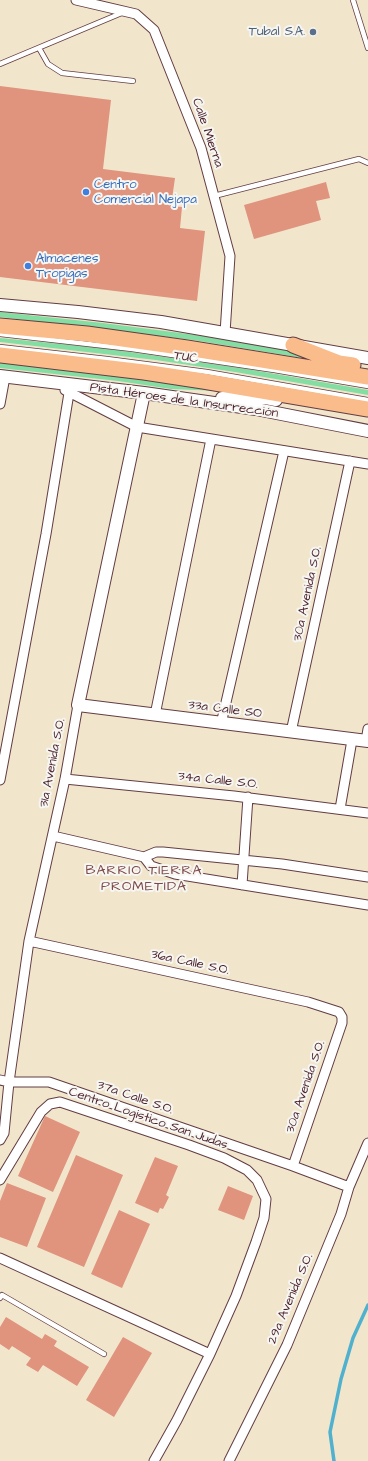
<!DOCTYPE html>
<html>
<head>
<meta charset="utf-8">
<style>
  body { margin:0 }
  canvas { display:block; background:#f1e5cc }
</style>
</head>
<body>
<canvas width="368" height="1461"></canvas>
<script>
const ctx = document.querySelector('canvas').getContext('2d');
ctx.lineJoin = 'round';
function fillPath(path, color) { ctx.fillStyle = color; ctx.fill(path, 'evenodd'); }
const poly = rows => new Path2D(rows.map(r => 'M' + r).join(''));
function stroke(path, color, width, dash) { ctx.strokeStyle = color; ctx.lineWidth = width; ctx.lineCap = dash ? 'butt' : 'round'; ctx.setLineDash(dash || []); ctx.stroke(path); }
function write(font, color, halo, rows, align = 'center') {
  ctx.font = font + ' "Architects Daughter",sans-serif'; ctx.lineWidth = 4; ctx.setLineDash([]); ctx.textBaseline = 'middle'; ctx.strokeStyle = halo; ctx.fillStyle = color; for (const [text, x, y, turn = 0] of rows) {
    ctx.save(); ctx.translate(x, y); ctx.rotate((+turn || 0) * Math.PI / 180); ctx.textAlign = isNaN(turn) ? turn : align; if (halo) ctx.strokeText(text, 0, 0); ctx.fillText(text, 0, 0); ctx.restore();
  }
}
fillPath(poly([
  [0,312,103,323,196,335,267,346,286,350,315,360,193,340,0,317],
  [0,338,103,348,247,369,368,390,368,395,235,372,156,360,0,342],
  [0,363,125,377,220,391,171,389,118,381,0,368]
]), '#84dea3');
stroke(poly([
  [334,1461,330,1432,341,1379,353,1338,368,1305]
]), '#4fb1ce', 3.5);
fillPath(poly([
  [0,86,111,100,103,169,175,178,171,206,182,207,180,228,205,231,197,301,0,277],
  [326,182,330,198,316,201,321,220,254,239,244,205],
  [45,1116,80,1132,53,1192,18,1176],
  [76,1155,123,1175,84,1267,37,1247],
  [155,1157,178,1166,166,1195,169,1197,163,1209,160,1208,158,1213,135,1203],
  [7,1183,46,1198,27,1247,0,1237,0,1201],
  [228,1186,253,1196,244,1220,218,1210],
  [119,1210,150,1224,122,1288,91,1274],
  [6,1317,42,1339,45,1334,57,1341,54,1346,89,1367,77,1386,43,1365,38,1372,26,1365,31,1358,12,1346,9,1350,0,1344,0,1327],
  [123,1337,152,1353,114,1417,86,1400]
]), '#e0937d');
const service = poly([
  [353,0,368,48],
  [39,48,48,64,62,73,133,81],
  [0,64,124,12],
  [214,196,359,159,368,163],
  [0,334,132,349,274,370,368,386],
  [0,347,107,359,207,372,368,400],
  [0,1298,2,1295,104,1354]
]);
const minor = poly([
  [76,0,136,14,154,30,201,148,230,256,225,333],
  [65,390,137,427,368,464],
  [0,404,5,377],
  [155,715,211,439],
  [221,724,284,451],
  [291,732,350,461],
  [366,741,368,729],
  [65,779,234,796,368,813],
  [0,780,46,534,69,393],
  [340,809,352,740],
  [53,836,144,857,156,852,163,852,282,864,368,877],
  [144,857,151,866,175,874,368,905],
  [242,885,248,797],
  [29,941,308,1002,339,1012,342,1017,342,1023,293,1166],
  [0,1080,9,1082,49,1082,293,1166,349,1187],
  [0,1140,4,1133,9,1082,29,941,65,779,78,705],
  [0,1180,41,1112,50,1104,60,1102,189,1145,224,1158,247,1170,257,1180,266,1199,264,1218,256,1242,236,1296,210,1354,177,1420,154,1461],
  [0,1258,210,1354],
  [229,1461,287,1345,341,1214,349,1187,368,1143]
]);
const tertiary = poly([
  [0,305,78,312,161,322,368,358],
  [0,376,144,393,256,409,368,431],
  [144,393,78,705,368,741],
  [222,398,266,398,276,400]
]);
const primary = poly([
  [0,326,87,334,187,348,368,377],
  [293,345,339,363,353,365],
  [0,355,144,372,203,381,368,409]
]);
stroke(service, '#633d43', 6);
stroke(minor, '#633d43', 11);
stroke(tertiary, '#633d43', 14);
stroke(primary, '#633d43', 17);
stroke(service, '#fff', 4.5);
stroke(minor, '#fff', 9);
stroke(tertiary, '#fff', 12);
stroke(primary, '#f9bc8a', 15);
for (const [x, y, r, color] of [
  [313,32,4,"#5c6f8a"],
  [86,192,4,"#3f7fe0"],
  [28,266,4,"#3f7fe0"]
]) { const dot = new Path2D(); dot.arc(x, y, r, 0, 2 * Math.PI); ctx.fillStyle = color; ctx.fill(dot); stroke(dot, '#f6f6f2', 1.5); }
write('13px', '#4e5e75', '#f6f6f2', [
  ["Tubal S.A.",305,32]
], 'right');
write('13px', '#4a1f2b', '#f6f6f2', [
  ["Calle Mierna",207,133,71],
  ["TUC",186,358,8],
  ["Pista Héroes de la Insurrección",184,401,8],
  ["30a Avenida S.O.",308,594,-78],
  ["33a Calle SO",225,710,7],
  ["31a Avenida S.O.",53,763,-79],
  ["34a Calle S.O.",218,781,6],
  ["36a Calle S.O.",190,963,12],
  ["30a Avenida S.O.",306,1087,-71],
  ["37a Calle S.O.",135,1098,19],
  ["Centro Logistico San Judas",148,1119,19],
  ["29a Avenida S.O.",291,1299,-67]
]);
write('13px', '#366cbe', '#f6f6f2', [
  ["Centro",94,185],
  ["Comercial Nejapa",94,200],
  ["Almacenes",36,259],
  ["Tropigas",36,274]
], 'left');
ctx.letterSpacing = '1px';
write('14px', '#7e4848', '#f6f6f2', [
  ["BARRIO TIERRA",144,871],
  ["PROMETIDA",144,887]
]);
ctx.letterSpacing = '0px';
</script>
</body>
</html>
